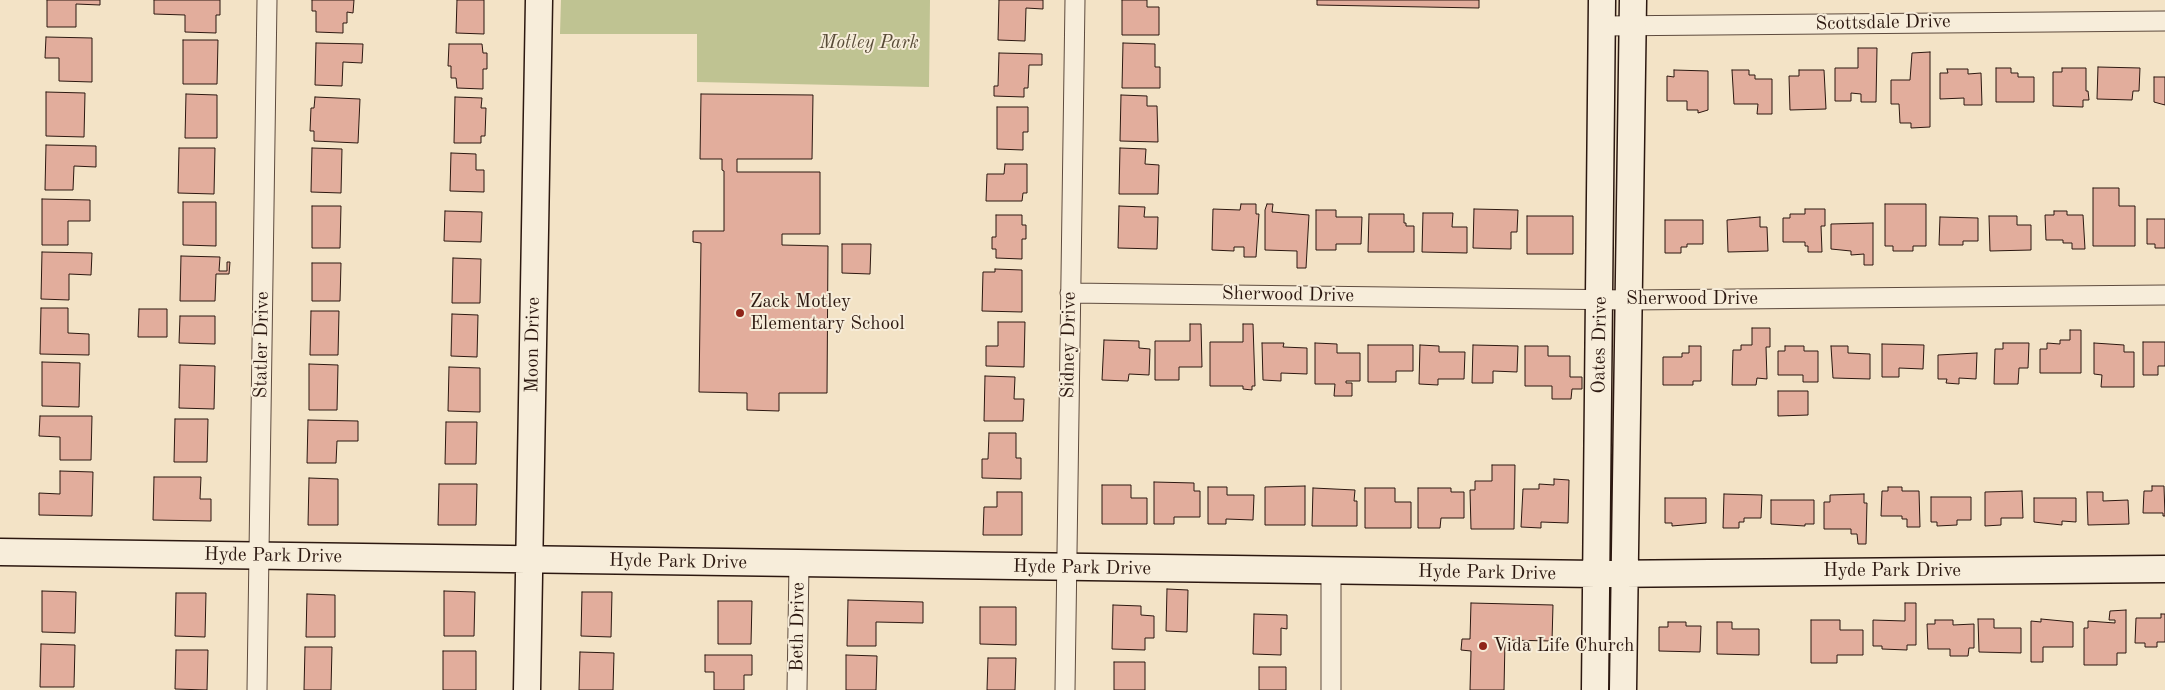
<!DOCTYPE html>
<html>
<head>
<meta charset="utf-8">
<style>
  body { margin:0 }
  canvas { display:block; background:#f3e3c6 }
</style>
</head>
<body>
<canvas width="2165" height="690"></canvas>
<script>
const ctx = document.querySelector('canvas').getContext('2d');
ctx.lineJoin = 'round';
function fillPath(path, color) { ctx.fillStyle = color; ctx.fill(path, 'evenodd'); }
const poly = rows => new Path2D(rows.map(r => 'M' + r).join(''));
function stroke(path, color, width, dash) { ctx.strokeStyle = color; ctx.lineWidth = width; ctx.lineCap = dash ? 'butt' : 'round'; ctx.setLineDash(dash || []); ctx.stroke(path); }
function write(font, color, halo, rows, align = 'center') {
  ctx.font = font + ' "Old Standard TT",serif'; ctx.lineWidth = 4; ctx.setLineDash([]); ctx.textBaseline = 'middle'; ctx.strokeStyle = halo; ctx.fillStyle = color; for (const [text, x, y, turn = 0] of rows) {
    ctx.save(); ctx.translate(x, y); ctx.rotate((+turn || 0) * Math.PI / 180); ctx.textAlign = isNaN(turn) ? turn : align; if (halo) ctx.strokeText(text, 0, 0); ctx.fillText(text, 0, 0); ctx.restore();
  }
}
fillPath(poly([
  [561,0,930,0,929,87,697,82,697,34,560,34]
]), '#bfc392');
const building = poly([
  [47,0,100,0,100,5,76,4,76,27,47,27,47,0],
  [154,0,220,0,220,15,216,15,216,33,185,32,185,15,154,14,154,0],
  [312,0,354,0,353,13,347,12,347,23,343,23,343,33,316,32,316,11,312,11,312,0],
  [457,0,484,0,484,34,456,33,457,0],
  [999,0,1043,0,1043,9,1026,8,1025,41,998,40,999,0],
  [1122,0,1147,0,1147,7,1159,7,1159,35,1122,35,1122,0],
  [1317,0,1479,0,1479,8,1317,5,1317,0],
  [46,37,92,38,92,82,59,81,59,58,45,58,46,37],
  [183,40,218,40,217,84,183,84,183,40],
  [316,43,363,44,362,63,343,62,342,86,315,85,316,43],
  [1123,43,1155,44,1155,67,1160,67,1160,88,1122,88,1123,43],
  [449,44,482,44,483,53,487,53,487,69,483,69,483,89,457,88,456,78,451,78,451,66,448,66,449,44],
  [1858,48,1877,48,1876,102,1861,102,1861,94,1851,93,1851,101,1835,101,1835,68,1858,68,1858,48],
  [1930,52,1930,127,1911,128,1911,123,1900,123,1899,104,1891,104,1891,80,1910,80,1912,53,1930,52],
  [999,53,1042,54,1042,65,1029,65,1028,88,1024,88,1024,97,994,96,994,86,998,86,999,53],
  [2098,67,2140,68,2139,91,2133,91,2132,100,2097,99,2098,67],
  [1996,68,2011,68,2011,73,2018,73,2018,77,2034,77,2034,102,1996,102,1996,68],
  [2062,68,2086,68,2086,91,2088,91,2089,100,2083,100,2083,107,2053,106,2053,72,2062,72,2062,68],
  [1947,69,1968,69,1968,74,1981,73,1982,105,1964,105,1964,98,1940,99,1940,73,1948,73,1947,69],
  [1674,70,1708,71,1708,110,1698,113,1698,110,1687,110,1687,101,1667,101,1667,76,1674,77,1674,70],
  [1732,70,1749,70,1749,75,1755,75,1755,79,1772,79,1772,114,1757,114,1758,104,1734,104,1732,70],
  [1799,70,1824,70,1826,109,1790,110,1789,76,1799,76,1799,70],
  [2154,77,2165,77,2165,105,2154,102,2154,77],
  [46,92,85,93,84,137,46,136,46,92],
  [186,94,217,95,217,138,185,138,186,94],
  [701,94,813,95,812,159,737,159,737,172,820,172,820,234,782,234,782,245,828,246,827,393,779,393,779,411,747,410,747,393,699,392,701,243,693,242,693,231,724,231,724,171,722,170,722,159,700,159,701,94],
  [1121,95,1147,96,1147,106,1157,106,1158,142,1120,141,1121,95],
  [315,97,360,99,358,143,314,141,314,131,310,131,311,108,314,108,315,97],
  [455,97,482,98,481,108,486,108,485,136,481,136,481,143,454,143,455,97],
  [997,107,1028,107,1028,132,1023,132,1023,150,997,149,997,107],
  [46,145,96,146,96,167,74,166,73,190,45,190,46,145],
  [179,148,215,148,214,194,178,193,179,148],
  [312,148,342,149,341,193,311,192,312,148],
  [1120,148,1146,149,1145,164,1159,165,1158,194,1119,194,1120,148],
  [451,153,476,154,476,170,484,170,484,192,450,191,451,153],
  [1005,164,1027,164,1027,193,1023,193,1022,201,986,201,987,174,1004,174,1005,164],
  [2093,188,2119,188,2119,206,2135,206,2135,246,2093,246,2093,188],
  [42,199,90,200,90,221,68,221,68,245,42,245,42,199],
  [183,202,216,202,216,246,183,245,183,202],
  [1241,204,1256,204,1256,214,1259,214,1256,257,1244,257,1244,247,1234,247,1234,251,1212,250,1213,209,1240,210,1241,204],
  [1267,204,1273,204,1272,212,1309,215,1306,268,1297,268,1297,251,1265,250,1265,210,1267,204],
  [1885,204,1926,204,1926,246,1913,246,1913,251,1893,251,1893,246,1885,246,1885,204],
  [312,206,341,206,340,248,312,248,312,206],
  [1119,206,1145,207,1144,217,1158,217,1157,249,1118,248,1119,206],
  [1474,209,1518,210,1517,232,1511,232,1511,249,1473,248,1474,209],
  [1805,209,1825,209,1825,226,1821,226,1822,252,1808,252,1808,246,1805,246,1805,242,1783,242,1783,218,1790,218,1790,214,1805,214,1805,209],
  [1316,210,1336,210,1336,217,1362,217,1361,244,1336,244,1336,250,1316,250,1316,210],
  [445,211,482,212,481,242,444,241,445,211],
  [2054,211,2067,211,2067,215,2083,215,2085,249,2072,249,2072,243,2063,243,2063,240,2046,240,2045,215,2054,215,2054,211],
  [1423,213,1453,213,1452,227,1467,227,1467,253,1422,252,1423,213],
  [1369,214,1404,214,1404,223,1406,223,1406,226,1414,226,1414,252,1368,252,1369,214],
  [996,215,1022,215,1022,225,1026,225,1026,239,1022,239,1022,259,996,258,996,249,992,249,992,237,996,237,996,215],
  [1527,216,1573,216,1573,254,1527,254,1527,216],
  [1989,216,2017,216,2017,225,2031,225,2031,250,1990,251,1989,216],
  [1760,217,1760,227,1767,227,1768,251,1728,252,1727,220,1760,217],
  [1940,217,1978,218,1978,241,1963,241,1963,245,1939,245,1940,217],
  [2147,219,2165,219,2165,248,2155,248,2155,244,2147,244,2147,219],
  [1665,220,1703,220,1703,244,1687,244,1687,247,1681,247,1681,253,1665,253,1665,220],
  [1873,223,1873,265,1864,265,1864,254,1851,255,1851,251,1831,249,1831,224,1873,223],
  [842,244,871,244,870,274,842,273,842,244],
  [42,252,92,253,91,275,69,274,69,300,41,299,42,252],
  [181,256,220,257,219,271,227,271,227,262,230,262,229,274,216,274,215,301,180,301,181,256],
  [453,258,481,259,480,303,452,303,453,258],
  [312,263,341,263,340,301,312,301,312,263],
  [995,269,1022,270,1022,312,982,311,983,272,995,272,995,269],
  [41,308,68,308,68,333,89,334,89,355,40,354,41,308],
  [139,309,167,309,167,337,138,337,139,309],
  [311,311,339,311,338,355,310,355,311,311],
  [452,314,478,315,477,357,451,356,452,314],
  [180,316,215,316,215,344,179,343,180,316],
  [998,322,1025,322,1024,367,986,366,986,346,998,346,998,322],
  [1190,324,1201,324,1202,367,1179,367,1179,380,1155,380,1155,341,1190,341,1190,324],
  [1243,324,1253,324,1255,386,1252,386,1252,390,1243,389,1243,386,1210,386,1210,342,1243,342,1243,324],
  [1752,328,1770,328,1770,347,1766,347,1767,379,1757,378,1756,385,1732,385,1733,350,1741,350,1741,345,1752,345,1752,328],
  [2070,330,2081,330,2081,373,2040,373,2040,349,2047,349,2047,343,2060,344,2060,340,2070,340,2070,330],
  [1104,340,1139,341,1139,348,1150,349,1149,375,1129,374,1128,381,1102,380,1104,340],
  [2143,342,2165,342,2165,366,2158,366,2158,375,2143,375,2143,342],
  [1262,343,1284,343,1283,347,1307,348,1307,374,1281,373,1281,381,1263,380,1262,343],
  [1315,343,1337,344,1337,353,1360,353,1360,381,1346,381,1346,383,1352,383,1352,396,1334,396,1335,384,1315,384,1315,343],
  [2003,343,2029,343,2028,368,2019,368,2018,384,1994,384,1995,349,2003,349,2003,343],
  [2094,343,2124,345,2124,352,2134,352,2134,387,2101,387,2102,375,2094,374,2094,343],
  [1882,344,1924,345,1923,369,1899,368,1899,377,1882,377,1882,344],
  [1368,345,1413,345,1413,371,1396,371,1396,382,1368,382,1368,345],
  [1420,345,1439,346,1439,352,1465,352,1464,379,1438,379,1438,385,1419,384,1420,345],
  [1473,345,1518,346,1517,372,1493,371,1493,383,1472,383,1473,345],
  [1525,346,1548,346,1548,356,1570,356,1570,377,1582,377,1582,389,1572,389,1571,399,1552,399,1552,386,1525,386,1525,346],
  [1689,346,1701,346,1701,381,1693,381,1693,385,1663,385,1663,357,1682,357,1682,353,1689,353,1689,346],
  [1785,346,1804,346,1804,351,1818,351,1818,382,1803,382,1803,375,1778,375,1778,351,1785,351,1785,346],
  [1831,346,1848,346,1848,353,1870,354,1870,379,1833,378,1831,346],
  [1977,353,1976,379,1959,378,1959,384,1946,383,1947,379,1938,379,1938,355,1977,353],
  [42,362,80,363,79,407,42,406,42,362],
  [309,364,338,365,337,410,309,410,309,364],
  [180,365,215,366,214,409,179,408,180,365],
  [449,367,480,368,480,412,448,411,449,367],
  [985,376,1015,377,1014,399,1024,399,1023,421,984,421,985,376],
  [1778,391,1808,391,1808,415,1778,416,1778,391],
  [40,416,92,416,91,460,60,460,60,437,39,436,40,416],
  [175,419,208,419,207,462,174,462,175,419],
  [308,420,358,421,358,441,337,441,336,463,307,463,308,420],
  [446,422,477,422,476,464,445,464,446,422],
  [989,433,1016,433,1016,458,1021,458,1021,479,982,478,982,459,988,459,989,433],
  [1492,465,1515,465,1514,529,1471,529,1470,490,1475,490,1475,481,1492,481,1492,465],
  [60,471,93,472,92,516,39,515,39,493,60,494,60,471],
  [154,477,201,477,200,499,211,499,211,521,153,520,154,477],
  [309,478,338,479,338,525,308,525,309,478],
  [1554,479,1569,480,1568,523,1541,522,1541,528,1521,527,1523,489,1539,489,1539,484,1554,485,1554,479],
  [1154,482,1194,483,1194,491,1200,491,1200,517,1174,517,1174,524,1154,524,1154,482],
  [439,484,477,484,476,525,438,525,439,484],
  [1102,485,1131,485,1131,498,1147,498,1147,524,1102,524,1102,485],
  [1305,486,1305,525,1265,525,1265,487,1305,486],
  [2152,486,2164,486,2165,516,2163,516,2163,513,2143,513,2144,491,2152,491,2152,486],
  [1208,487,1227,487,1227,495,1254,495,1253,520,1226,519,1226,524,1208,524,1208,487],
  [1888,487,1902,487,1902,491,1919,491,1920,527,1907,527,1907,519,1902,519,1902,516,1881,516,1882,491,1888,491,1888,487],
  [1313,488,1355,490,1354,501,1357,501,1357,526,1312,526,1313,488],
  [1365,488,1395,488,1395,502,1411,502,1411,528,1365,528,1365,488],
  [1418,488,1451,488,1451,492,1464,492,1464,518,1441,518,1440,528,1418,528,1418,488],
  [2022,491,2023,518,2001,518,2001,525,1985,526,1985,492,2022,491],
  [997,492,1022,492,1022,535,983,535,984,507,997,507,997,492],
  [2087,492,2103,492,2103,501,2128,500,2129,524,2088,525,2087,492],
  [1724,494,1762,495,1761,518,1744,518,1744,522,1739,522,1739,528,1723,528,1724,494],
  [1864,494,1864,503,1867,503,1866,544,1858,544,1857,534,1851,534,1851,529,1824,529,1824,502,1830,502,1830,495,1864,494],
  [1931,497,1971,497,1971,520,1957,520,1957,525,1937,526,1937,522,1931,522,1931,497],
  [1665,498,1706,498,1706,523,1672,526,1672,523,1665,523,1665,498],
  [2034,498,2076,498,2076,522,2062,521,2062,525,2034,522,2034,498],
  [1771,500,1814,500,1814,524,1805,524,1805,526,1771,524,1771,500],
  [1167,589,1188,590,1187,632,1166,631,1167,589],
  [42,591,76,592,75,633,42,632,42,591],
  [444,591,475,592,474,636,444,636,444,591],
  [582,592,612,592,611,637,581,636,582,592],
  [176,593,206,593,205,637,175,636,176,593],
  [307,594,335,595,335,637,306,637,307,594],
  [848,600,923,602,923,623,876,622,876,646,847,646,848,600],
  [718,601,752,601,751,644,718,644,718,601],
  [1471,603,1553,605,1552,641,1505,640,1504,690,1470,690,1471,651,1461,650,1462,639,1470,639,1471,603],
  [1905,603,1916,603,1916,645,1907,645,1907,650,1882,649,1882,646,1873,646,1873,620,1905,621,1905,603],
  [1113,605,1141,606,1141,615,1154,616,1154,638,1145,638,1145,650,1112,649,1113,605],
  [980,607,1016,607,1016,645,980,644,980,607],
  [2126,610,2126,653,2117,653,2117,665,2084,665,2084,628,2088,628,2088,621,2115,623,2115,620,2109,620,2110,611,2126,610],
  [1254,614,1287,615,1287,629,1281,628,1281,655,1253,654,1254,614],
  [2161,614,2165,614,2165,642,2157,642,2157,647,2145,647,2145,643,2135,643,2136,618,2161,618,2161,614],
  [1978,619,1994,619,1994,628,2021,628,2021,653,1979,652,1978,619],
  [2041,619,2073,622,2073,647,2043,647,2043,662,2031,662,2031,621,2041,622,2041,619],
  [1811,620,1840,620,1840,630,1863,630,1863,655,1837,655,1837,663,1811,663,1811,620],
  [1935,620,1953,620,1953,625,1974,624,1974,648,1969,648,1968,656,1950,656,1950,649,1928,649,1927,624,1935,624,1935,620],
  [1668,622,1686,622,1686,626,1701,626,1700,652,1659,651,1659,627,1668,627,1668,622],
  [1717,622,1732,622,1732,629,1759,629,1759,655,1717,654,1717,622],
  [41,644,75,645,74,687,40,687,41,644],
  [305,647,332,647,331,690,304,690,305,647],
  [176,650,208,650,207,690,175,689,176,650],
  [443,651,476,651,476,690,443,690,443,651],
  [580,652,614,653,613,690,579,690,580,652],
  [705,655,752,655,752,675,744,675,744,690,714,690,714,672,705,672,705,655],
  [846,655,877,656,876,690,846,690,846,655],
  [988,658,1016,658,1015,690,987,690,988,658],
  [1114,662,1145,662,1145,690,1114,690,1114,662],
  [1259,667,1286,667,1286,690,1259,690,1259,667]
]);
fillPath(building, '#e2ad9c');
stroke(building, '#2c1810', 1);
const street = poly([
  [1602,26,2165,21],
  [1070,293,1629,300,2165,295],
  [257,690,267,0],
  [797,690,799,564],
  [1065,690,1075,0],
  [1331,690,1331,571]
]);
const secondary = poly([
  [0,552,1596,574,2165,569],
  [527,690,539,0],
  [1595,690,1602,0],
  [1623,690,1633,0]
]);
stroke(street, '#5e4b3e', 21);
stroke(secondary, '#2c1810', 29);
stroke(street, '#f7edda', 19);
stroke(secondary, '#f7edda', 26);
for (const [x, y, r, color] of [
  [740,313,5,"#8f2418"],
  [1483,646,5,"#8f2418"]
]) { const dot = new Path2D(); dot.arc(x, y, r, 0, 2 * Math.PI); ctx.fillStyle = color; ctx.fill(dot); stroke(dot, '#f7edda', 2); }
write('19px', '#2c1810', '#f7edda', [
  ["Scottsdale Drive",1883,23,-1],
  ["Sherwood Drive",1288,295,1],
  ["Sherwood Drive",1692,299],
  ["Statler Drive",262,345,-89],
  ["Moon Drive",533,345,-89],
  ["Sidney Drive",1069,345,-89],
  ["Oates Drive",1600,345,-89],
  ["Hyde Park Drive",273,556,1],
  ["Hyde Park Drive",678,562,1],
  ["Hyde Park Drive",1082,568,1],
  ["Hyde Park Drive",1892,571],
  ["Hyde Park Drive",1487,573,1],
  ["Beth Drive",798,627,-89]
]);
write('italic 19px', '#584b37', '#f7edda', [
  ["Motley Park",869,43]
]);
write('19px', '#2c1810', '#f7edda', [
  ["Zack Motley",750,302],
  ["Elementary School",750,324],
  ["Vida Life Church",1493,646]
], 'left');
</script>
</body>
</html>
